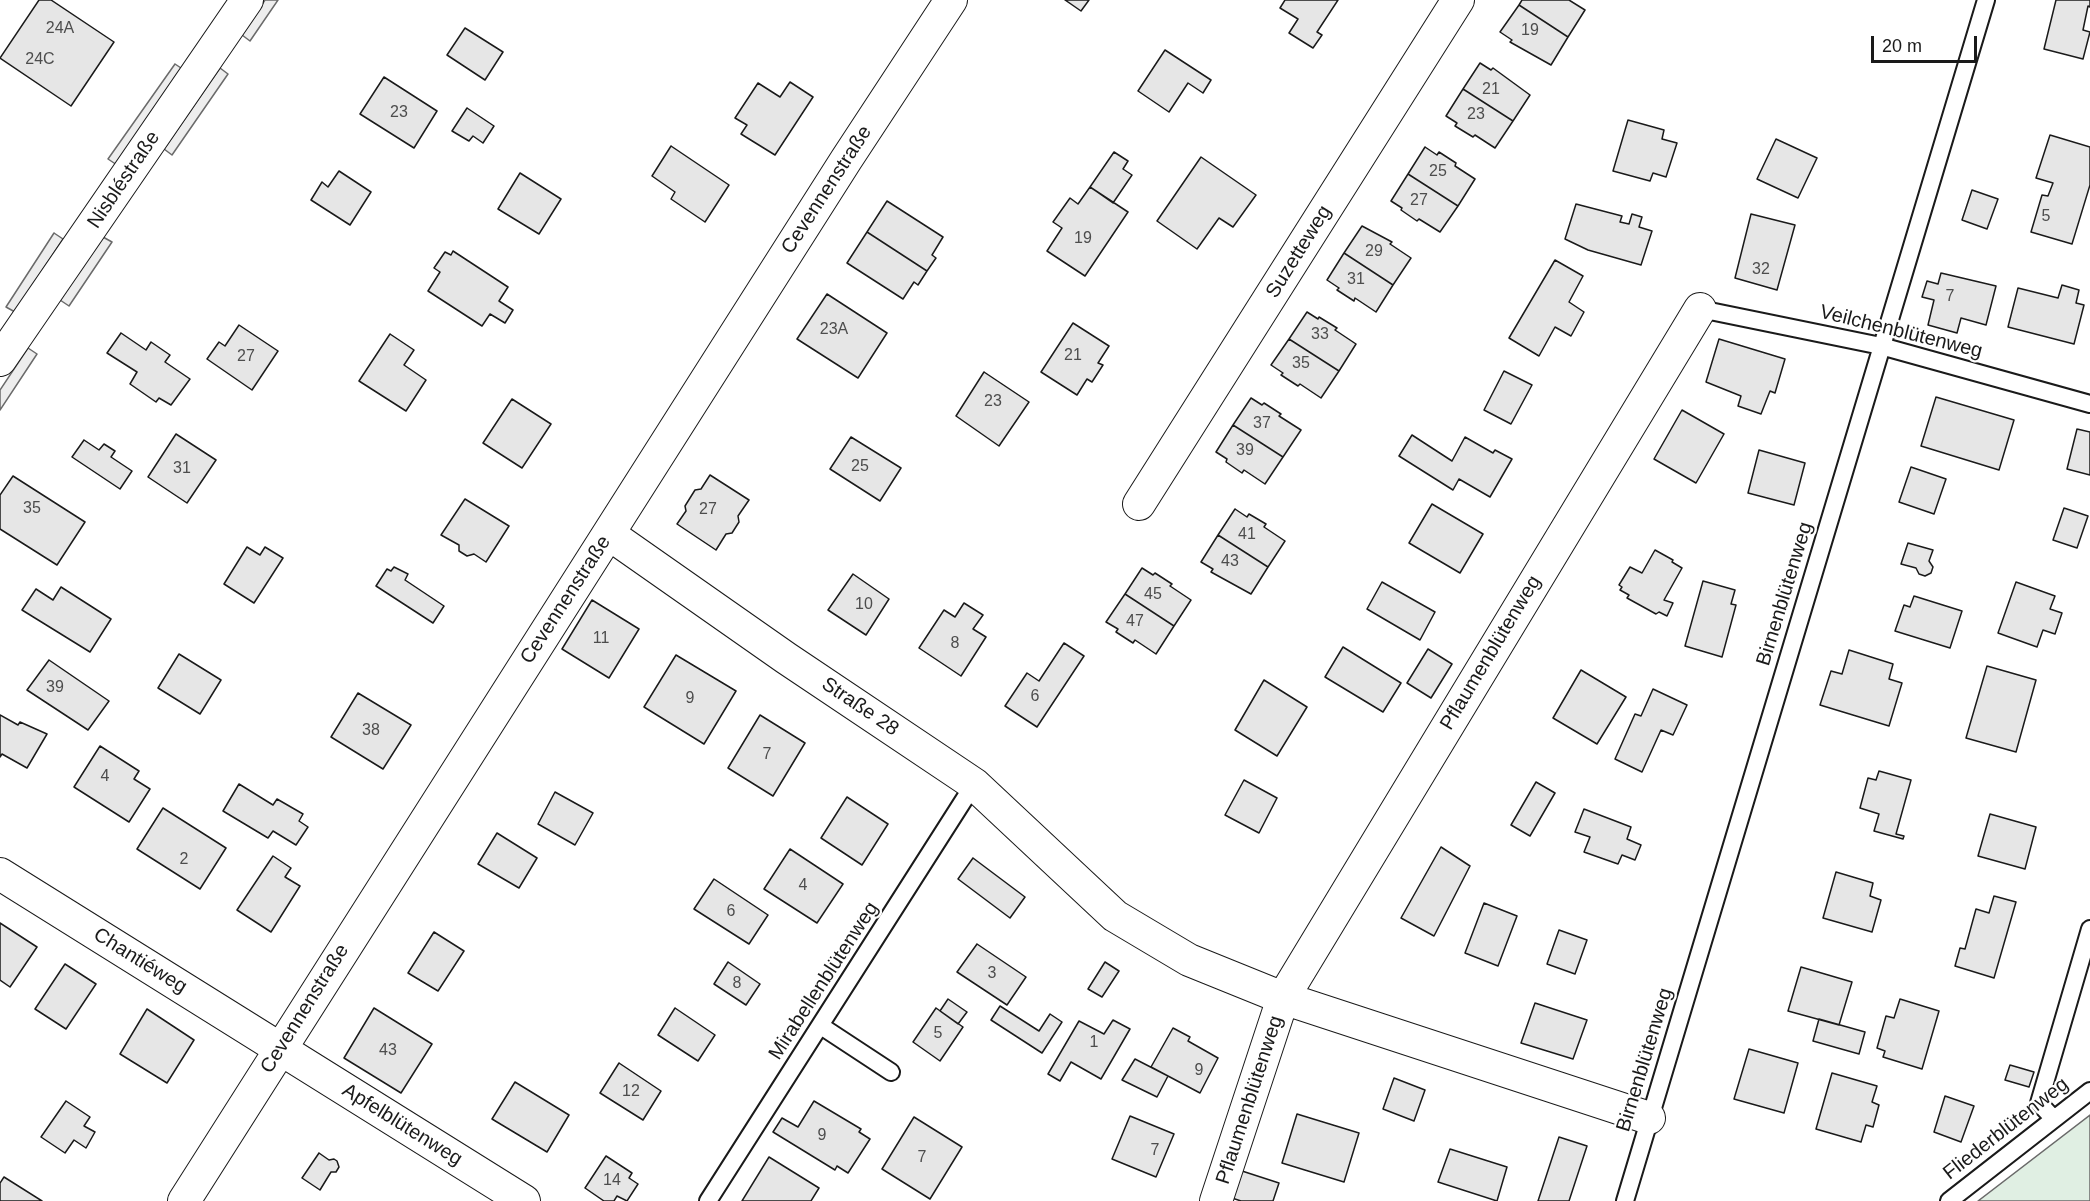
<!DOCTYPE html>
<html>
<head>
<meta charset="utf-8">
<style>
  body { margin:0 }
  #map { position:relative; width:2090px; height:1201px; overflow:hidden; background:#fff; font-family:Arial,sans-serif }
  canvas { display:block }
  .scale { position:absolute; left:1871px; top:36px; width:106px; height:27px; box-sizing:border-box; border:3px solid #1a1a1a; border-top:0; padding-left:8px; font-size:18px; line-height:21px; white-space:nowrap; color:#1a1a1a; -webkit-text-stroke:4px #fff; paint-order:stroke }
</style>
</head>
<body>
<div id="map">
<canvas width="2090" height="1201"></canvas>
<div class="scale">20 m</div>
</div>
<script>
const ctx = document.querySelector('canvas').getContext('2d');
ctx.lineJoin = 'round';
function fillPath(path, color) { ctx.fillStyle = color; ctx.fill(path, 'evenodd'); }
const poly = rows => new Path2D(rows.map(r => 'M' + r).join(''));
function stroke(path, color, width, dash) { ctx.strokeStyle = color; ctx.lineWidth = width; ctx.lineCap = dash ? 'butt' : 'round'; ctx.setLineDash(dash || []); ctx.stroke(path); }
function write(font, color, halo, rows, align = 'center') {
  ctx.font = font + ' Arial,sans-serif'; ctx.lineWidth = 4.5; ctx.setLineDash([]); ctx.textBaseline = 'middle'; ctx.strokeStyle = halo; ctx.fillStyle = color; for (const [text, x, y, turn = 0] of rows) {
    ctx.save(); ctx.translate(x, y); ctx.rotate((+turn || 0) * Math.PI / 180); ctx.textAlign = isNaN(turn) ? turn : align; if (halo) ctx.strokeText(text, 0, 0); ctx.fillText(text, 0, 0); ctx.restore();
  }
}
const green = poly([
  [2090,1115,2090,1201,1978,1201,2090,1115]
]);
fillPath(green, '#e0efe3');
stroke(green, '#6a6a6a', 1.5);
const parking = poly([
  [265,0,278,0,250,41,242,35,265,0],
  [175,64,184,70,117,165,108,159,175,64],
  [220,68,228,74,172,155,164,149,220,68],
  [54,233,63,239,15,312,6,307,54,233],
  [103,237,112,242,69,306,60,300,103,237],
  [28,348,37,354,0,410,0,390,28,348]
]);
fillPath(parking, '#ededed');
stroke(parking, '#6a6a6a', 1.5);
const building = poly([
  [39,0,51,0,114,42,71,106,0,58,39,0],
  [1065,0,1089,0,1081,11,1065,0],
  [1285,0,1338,0,1317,32,1322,35,1313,48,1289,33,1298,19,1280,8,1285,0],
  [1522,0,1569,0,1585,10,1568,37,1519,5,1522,0],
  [2056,0,2090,0,2090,7,2088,6,2083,30,2090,32,2083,59,2044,49,2056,0],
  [1519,5,1568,37,1551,65,1510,42,1512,40,1500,32,1519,5],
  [465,28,503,52,485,80,447,55,465,28],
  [1165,50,1211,80,1203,93,1188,83,1169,112,1138,91,1165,50],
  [1480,63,1491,70,1493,68,1530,95,1513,121,1463,89,1480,63],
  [384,77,437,111,414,148,360,114,384,77],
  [790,82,813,97,775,155,741,134,747,125,735,118,758,83,780,97,790,82],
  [1463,89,1513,121,1495,148,1475,135,1473,137,1455,126,1457,123,1446,116,1463,89],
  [467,108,494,126,483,143,473,136,469,141,452,131,467,108],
  [1628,120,1664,130,1662,139,1677,143,1666,177,1653,173,1650,181,1613,171,1628,120],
  [2050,135,2090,147,2090,185,2072,244,2031,232,2042,195,2048,196,2053,183,2036,178,2050,135],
  [1776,139,1817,158,1798,198,1757,179,1776,139],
  [671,146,729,185,705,222,671,199,675,192,652,176,671,146],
  [1425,147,1437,155,1439,152,1456,163,1455,166,1475,179,1458,206,1408,174,1425,147],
  [1114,152,1128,161,1123,169,1132,175,1113,203,1090,187,1114,152],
  [1201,157,1256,195,1233,227,1219,218,1197,249,1157,221,1201,157],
  [339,171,371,192,350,225,311,200,322,182,328,187,339,171],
  [520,173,561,199,539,234,498,209,520,173],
  [1408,174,1458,206,1440,232,1419,219,1417,221,1401,210,1402,208,1391,201,1408,174],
  [1090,187,1128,212,1085,276,1047,251,1062,228,1053,222,1070,198,1078,204,1090,187],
  [1972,190,1998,199,1987,229,1962,220,1972,190],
  [887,201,943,237,932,255,936,258,927,271,867,232,887,201],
  [1576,204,1622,216,1620,222,1629,224,1632,214,1642,217,1639,227,1652,231,1641,265,1588,250,1565,239,1576,204],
  [1751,214,1795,225,1777,290,1735,278,1751,214],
  [1362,226,1392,242,1390,244,1411,258,1393,285,1344,253,1362,226],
  [867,232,927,271,918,285,914,282,903,299,847,263,867,232],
  [453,251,508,287,499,301,513,310,505,323,490,314,482,326,428,291,440,272,434,268,445,252,451,255,453,251],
  [1344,253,1393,285,1376,312,1355,298,1354,301,1337,290,1339,288,1327,280,1344,253],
  [1555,260,1583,276,1569,302,1584,312,1571,336,1555,327,1539,356,1509,338,1555,260],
  [1941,273,1996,286,1986,325,1961,318,1957,333,1928,325,1934,300,1922,297,1927,281,1938,284,1941,273],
  [2062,285,2079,290,2076,303,2084,305,2074,344,2008,327,2018,288,2058,298,2062,285],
  [827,294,887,333,858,378,797,339,827,294],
  [1307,312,1318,319,1319,317,1337,328,1335,330,1356,344,1339,371,1289,339,1307,312],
  [1073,323,1109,346,1098,363,1103,365,1092,382,1087,379,1077,395,1041,372,1073,323],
  [239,325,278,351,252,390,207,359,219,342,225,346,239,325],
  [121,333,146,350,151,342,170,355,165,362,190,379,171,405,159,398,156,402,130,384,137,372,107,353,121,333],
  [390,334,414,350,404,365,426,380,406,411,359,381,390,334],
  [1289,339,1339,371,1321,398,1300,384,1298,386,1281,375,1283,373,1271,365,1289,339],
  [1719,339,1785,359,1775,393,1770,391,1761,414,1738,406,1741,396,1706,382,1719,339],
  [1504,371,1532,385,1511,424,1484,410,1504,371],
  [984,372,1029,402,999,446,956,416,984,372],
  [1936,397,2014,420,1999,470,1921,446,1936,397],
  [1251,398,1262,405,1264,403,1281,414,1279,416,1301,430,1283,457,1233,425,1251,398],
  [512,399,551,424,522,468,483,443,512,399],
  [1682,410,1724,434,1696,483,1654,459,1682,410],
  [1233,425,1283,457,1265,484,1244,470,1242,473,1226,462,1227,459,1216,452,1233,425],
  [2077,429,2090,432,2090,475,2067,469,2077,429],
  [176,434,216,460,187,503,148,477,176,434],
  [1412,435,1452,461,1465,437,1493,453,1495,450,1512,459,1490,497,1459,479,1453,490,1399,456,1412,435],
  [851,437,901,468,880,501,830,469,851,437],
  [84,440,99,450,104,444,115,451,111,457,132,471,120,489,72,457,84,440],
  [1759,450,1805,463,1794,505,1748,493,1759,450],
  [1911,467,1946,479,1934,514,1899,502,1911,467],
  [710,475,749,500,738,516,739,522,732,533,726,534,716,550,677,524,686,511,685,506,695,490,701,489,710,475],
  [13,476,85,522,57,565,0,529,0,495,13,476],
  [465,499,509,526,486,562,474,554,467,556,459,551,459,545,441,535,465,499],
  [1432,504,1483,534,1460,573,1409,543,1432,504],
  [2064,508,2088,516,2077,548,2053,540,2064,508],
  [1235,509,1247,517,1249,514,1266,524,1264,527,1285,541,1268,567,1218,535,1235,509],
  [1218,535,1268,567,1251,594,1211,572,1213,569,1201,562,1218,535],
  [1908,543,1933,550,1929,561,1933,567,1931,573,1925,576,1919,574,1916,568,1901,564,1908,543],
  [247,547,260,555,265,547,283,558,254,603,224,584,247,547],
  [1655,550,1673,560,1672,562,1682,568,1664,600,1673,603,1667,616,1659,612,1656,614,1627,598,1629,595,1620,590,1622,587,1619,585,1630,567,1642,573,1655,550],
  [394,567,408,574,405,580,444,606,433,623,376,586,387,569,391,571,394,567],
  [1142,568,1153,575,1155,573,1172,584,1170,586,1191,600,1174,626,1125,594,1142,568],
  [853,574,889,599,866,635,828,610,853,574],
  [1703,581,1735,590,1731,604,1736,605,1722,657,1685,646,1703,581],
  [1382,582,1435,612,1420,640,1367,609,1382,582],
  [2016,582,2055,596,2050,609,2062,613,2055,634,2043,630,2037,647,1998,633,2016,582],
  [61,587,111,619,90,652,22,610,36,589,53,600,61,587],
  [1125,594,1174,626,1156,654,1135,640,1133,643,1116,632,1118,629,1106,622,1125,594],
  [1914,596,1962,611,1950,648,1895,631,1904,605,1910,607,1914,596],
  [592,600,639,629,609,678,562,649,592,600],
  [964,603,983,615,973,629,986,637,961,676,919,648,944,610,955,617,964,603],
  [1064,643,1084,656,1037,727,1005,706,1027,673,1039,681,1064,643],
  [1343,647,1401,683,1383,712,1325,677,1343,647],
  [1428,649,1452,664,1431,698,1407,683,1428,649],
  [1849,650,1893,664,1889,679,1902,683,1889,726,1820,705,1831,671,1842,674,1849,650],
  [179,654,221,680,200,714,158,688,179,654],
  [676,655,736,691,704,744,644,707,676,655],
  [49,660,109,701,88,730,27,690,49,660],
  [1987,666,2036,680,2016,752,1966,738,1987,666],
  [1581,670,1626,697,1597,744,1553,718,1581,670],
  [1264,680,1307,707,1277,756,1235,730,1264,680],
  [1653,689,1687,705,1673,735,1661,730,1642,772,1615,759,1635,714,1641,716,1653,689],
  [358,693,411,725,383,769,331,737,358,693],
  [0,715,18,725,20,722,47,734,27,768,2,754,0,757,0,715],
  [760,715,805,743,773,796,728,768,760,715],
  [100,746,139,771,134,779,150,789,129,822,74,787,100,746],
  [1879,771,1911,780,1896,834,1904,836,1903,839,1874,831,1879,814,1860,808,1868,778,1876,780,1879,771],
  [1244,780,1277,798,1259,833,1225,815,1244,780],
  [1536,782,1555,793,1530,836,1511,825,1536,782],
  [239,784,273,805,277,799,303,814,299,821,308,827,296,845,273,831,268,838,223,811,239,784],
  [555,792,593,813,575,845,538,824,555,792],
  [847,797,888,824,862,865,821,838,847,797],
  [163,808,226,848,200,889,137,849,163,808],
  [1584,809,1631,827,1627,839,1641,845,1635,860,1622,855,1618,864,1584,852,1590,837,1575,832,1584,809],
  [1990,814,2036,827,2025,869,1978,856,1990,814],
  [497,833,537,858,519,888,478,864,497,833],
  [1441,847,1470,866,1434,936,1401,918,1441,847],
  [790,849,843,884,817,923,764,889,790,849],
  [273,856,291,868,285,877,300,886,271,932,237,910,273,856],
  [973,858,1025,897,1010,918,958,879,973,858],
  [1836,872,1873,883,1870,896,1881,900,1872,932,1823,918,1836,872],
  [714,879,768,915,749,944,694,909,714,879],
  [1994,896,2016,902,1994,978,1955,966,1960,948,1965,949,1976,909,1989,913,1994,896],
  [1484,903,1517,916,1498,966,1465,953,1484,903],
  [0,923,37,947,10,987,0,980,0,923],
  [1559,930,1587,940,1575,974,1547,964,1559,930],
  [434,932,464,951,438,991,408,973,434,932],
  [977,944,1026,977,1007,1005,957,972,977,944],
  [728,962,760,984,746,1005,714,984,728,962],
  [1105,962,1119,971,1102,997,1088,989,1105,962],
  [65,964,96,984,66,1029,35,1009,65,964],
  [1801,967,1852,982,1839,1025,1788,1011,1801,967],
  [948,999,967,1012,958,1024,940,1011,948,999],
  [1900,999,1939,1011,1922,1069,1883,1057,1885,1051,1877,1048,1886,1016,1894,1018,1900,999],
  [1535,1003,1587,1020,1573,1059,1521,1043,1535,1003],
  [1000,1006,1039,1031,1050,1014,1062,1022,1042,1053,991,1020,1000,1006],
  [374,1008,432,1044,401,1093,344,1058,374,1008],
  [675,1008,715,1035,698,1061,658,1035,675,1008],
  [936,1008,963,1027,940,1061,913,1042,936,1008],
  [147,1009,194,1040,167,1083,120,1054,147,1009],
  [1819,1019,1865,1032,1859,1054,1813,1041,1819,1019],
  [1113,1020,1130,1029,1101,1079,1071,1062,1060,1081,1048,1074,1079,1021,1104,1034,1113,1020],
  [1173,1028,1190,1037,1188,1041,1218,1058,1200,1093,1151,1067,1173,1028],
  [1749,1049,1798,1063,1784,1113,1734,1099,1749,1049],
  [1135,1059,1168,1076,1157,1097,1122,1080,1135,1059],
  [619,1063,661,1091,643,1120,600,1093,619,1063],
  [2010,1065,2034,1072,2029,1087,2005,1080,2010,1065],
  [1832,1073,1877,1086,1872,1102,1879,1105,1873,1127,1866,1125,1861,1142,1816,1129,1832,1073],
  [1394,1078,1425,1090,1414,1121,1383,1109,1394,1078],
  [515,1082,569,1115,547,1152,492,1119,515,1082],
  [1945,1096,1974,1106,1961,1142,1934,1132,1945,1096],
  [66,1101,90,1117,84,1126,95,1132,86,1148,74,1140,65,1153,41,1137,66,1101],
  [814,1101,861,1129,859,1132,870,1139,848,1173,837,1166,835,1170,773,1132,782,1118,798,1127,814,1101],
  [1297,1114,1359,1133,1344,1182,1282,1163,1297,1114],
  [1130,1116,1174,1134,1156,1177,1112,1159,1130,1116],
  [914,1117,962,1147,930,1199,882,1169,914,1117],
  [1559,1137,1587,1146,1569,1201,1538,1201,1559,1137],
  [1450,1149,1507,1167,1497,1201,1438,1182,1450,1149],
  [319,1153,329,1160,334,1159,337,1161,339,1167,336,1172,331,1172,320,1190,302,1178,319,1153],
  [606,1156,632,1173,629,1178,638,1184,627,1201,617,1196,614,1201,604,1201,585,1188,606,1156],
  [769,1157,819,1188,811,1201,742,1201,769,1157],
  [1242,1171,1279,1183,1273,1201,1241,1201,1232,1198,1242,1171],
  [4,1177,42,1201,0,1201,0,1183,4,1177]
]);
fillPath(building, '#e6e6e6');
stroke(building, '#1a1a1a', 1.5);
const lane = poly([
  [1700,309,1881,346,2090,404],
  [821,1026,891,1072],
  [2053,1118,2039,1103,2090,929],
  [708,1201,974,784],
  [1625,1201,1986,0],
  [1949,1201,2090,1091]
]);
const street = poly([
  [0,360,247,0],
  [1139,504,1458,0],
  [609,534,786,658,974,784,1115,916,1189,960,1283,998,1649,1118],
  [0,874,524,1201],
  [184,1201,846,160,951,0],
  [1216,1201,1283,998,1700,309]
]);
stroke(lane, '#1a1a1a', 20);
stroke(street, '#1a1a1a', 34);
stroke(lane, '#fff', 16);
stroke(street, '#fff', 32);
write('16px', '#4d4d4d', null, [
  ["24A",60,29],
  ["19",1530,31],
  ["24C",40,60],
  ["21",1491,90],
  ["23",399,113],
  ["23",1476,115],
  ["25",1438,172],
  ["27",1419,201],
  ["5",2046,217],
  ["19",1083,239],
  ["29",1374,252],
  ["32",1761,270],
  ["31",1356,280],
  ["7",1950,297],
  ["23A",834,330],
  ["33",1320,335],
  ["21",1073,356],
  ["27",246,357],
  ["35",1301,364],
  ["23",993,402],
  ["37",1262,424],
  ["39",1245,451],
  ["25",860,467],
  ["31",182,469],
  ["35",32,509],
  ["27",708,510],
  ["41",1247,535],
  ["43",1230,562],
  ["45",1153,595],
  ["10",864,605],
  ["47",1135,622],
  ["11",601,639],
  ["8",955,644],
  ["39",55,688],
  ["6",1035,697],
  ["9",690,699],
  ["38",371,731],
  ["7",767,755],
  ["4",105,777],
  ["2",184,860],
  ["4",803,886],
  ["6",731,912],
  ["3",992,974],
  ["8",737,984],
  ["5",938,1034],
  ["1",1094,1043],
  ["43",388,1051],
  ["9",1199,1071],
  ["12",631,1092],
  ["9",822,1136],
  ["7",1155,1151],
  ["7",922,1158],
  ["14",612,1181]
]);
write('20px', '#1a1a1a', '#fff', [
  ["Nisbléstraße",124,180,-56],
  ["Cevennenstraße",827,190,-57],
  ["Suzetteweg",1299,252,-58],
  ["Veilchenblütenweg",1901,332,14],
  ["Birnenblütenweg",1785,594,-73],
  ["Cevennenstraße",566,600,-57],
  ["Pflaumenblütenweg",1491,653,-59],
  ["Straße 28",860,707,34],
  ["Chantiéweg",140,961,32],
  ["Mirabellenblütenweg",824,981,-57],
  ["Cevennenstraße",305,1009,-58],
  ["Birnenblütenweg",1645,1060,-73],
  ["Pflaumenblütenweg",1250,1100,-72],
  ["Apfelblütenweg",402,1125,32],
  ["Fliederblütenweg",2006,1129,-38]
]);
</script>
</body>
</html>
